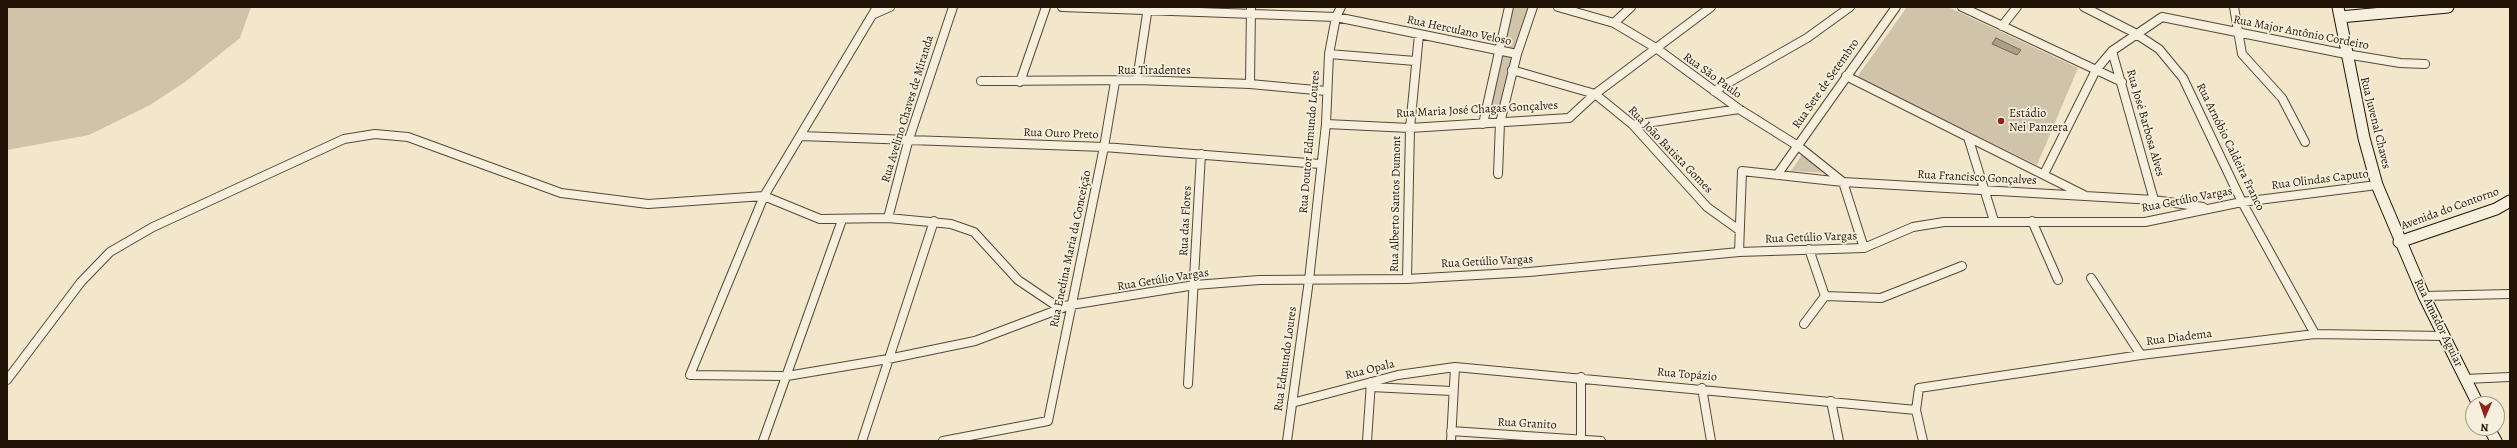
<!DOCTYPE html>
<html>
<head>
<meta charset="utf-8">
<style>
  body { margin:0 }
  #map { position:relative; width:2517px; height:448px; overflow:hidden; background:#f2e7ca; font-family:Alegreya,serif }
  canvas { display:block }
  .frame { position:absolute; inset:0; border:8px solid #221307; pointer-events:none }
  .north { position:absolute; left:2465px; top:396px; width:40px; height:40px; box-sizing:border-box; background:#f7efdd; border:1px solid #a29787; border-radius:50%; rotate:182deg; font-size:11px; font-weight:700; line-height:16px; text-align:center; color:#221307 }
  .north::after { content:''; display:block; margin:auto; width:14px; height:18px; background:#8f2418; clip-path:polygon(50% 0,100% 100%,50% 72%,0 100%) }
</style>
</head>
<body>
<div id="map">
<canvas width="2517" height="448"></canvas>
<div class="frame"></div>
<div class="north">N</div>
</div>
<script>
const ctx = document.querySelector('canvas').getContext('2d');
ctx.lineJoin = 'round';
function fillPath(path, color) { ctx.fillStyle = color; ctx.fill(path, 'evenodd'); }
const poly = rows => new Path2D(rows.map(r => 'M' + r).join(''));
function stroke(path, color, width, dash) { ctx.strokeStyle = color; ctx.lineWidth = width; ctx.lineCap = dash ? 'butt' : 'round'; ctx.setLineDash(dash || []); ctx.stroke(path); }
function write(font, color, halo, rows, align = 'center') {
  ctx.font = font + ' Alegreya,serif'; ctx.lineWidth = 3.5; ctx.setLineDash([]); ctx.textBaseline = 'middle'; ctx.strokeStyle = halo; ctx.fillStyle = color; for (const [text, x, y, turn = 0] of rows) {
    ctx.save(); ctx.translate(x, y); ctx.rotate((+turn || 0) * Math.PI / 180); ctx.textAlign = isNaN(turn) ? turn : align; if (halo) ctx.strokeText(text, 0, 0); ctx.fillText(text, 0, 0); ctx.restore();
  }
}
fillPath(poly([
  [7,7,251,7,240,38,185,82,150,105,89,135,7,150],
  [1513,7,1530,7,1516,51,1501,48],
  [1907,7,1948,7,2078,68,2037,165,1857,77],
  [1501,53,1514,56,1499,117,1487,115],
  [1803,153,1830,173,1791,171]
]), '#cfc3a9');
const water = poly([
  [1996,38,2021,50,2017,55,1992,44,1996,38]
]);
fillPath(water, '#ab9f88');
stroke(water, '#746754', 1);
const street = poly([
  [877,7,764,196,690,375,787,376,888,359,975,341,1065,307],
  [1062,7,1336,17,1517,54],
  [1558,7,1614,23,1656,48,1739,109,1798,146,1843,182,1864,248],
  [1962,7,2122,82],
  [2084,7,2133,32,2159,49,2183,78,2242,202,2315,334],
  [2234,7,2242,54,2282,98,2305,142],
  [874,14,890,7],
  [1614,23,1631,7],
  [2002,26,2017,7],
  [2112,51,2154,200],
  [1329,54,1415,61],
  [1512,70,1595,94,1633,125,1707,207,1739,230],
  [1846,76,2084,195],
  [1137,80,1148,7],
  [981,81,1137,80,1250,84,1326,91],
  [1020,82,1046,7],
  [1250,84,1251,7],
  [1714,91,1807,38,1850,7],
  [1326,124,1410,128,1569,118,1595,94,1711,7],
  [1483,124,1509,7],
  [1633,125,1739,109],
  [800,136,1104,147,1320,164],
  [1968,137,1994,221],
  [1498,174,1500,123,1517,54,1533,7],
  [2044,174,2096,70,2112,51,2162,17,2346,54,2400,63,2425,64],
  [1777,175,1896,7],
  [888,218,908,142,953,7],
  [2032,221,2058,280],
  [1809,249,1825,296,1881,298,1962,266],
  [1739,252,1742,171,1843,182,2154,200,2203,207],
  [2091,278,2141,355],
  [1407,279,1410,128,1419,34],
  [2424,296,2510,294],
  [1804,324,1825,296],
  [1581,377,1581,441],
  [2465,379,2510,377],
  [7,380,81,282,110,252,153,227,344,139,375,134,408,137,561,193,648,204,764,196,820,219,888,218,951,224,974,232,1018,280,1058,307,1195,285,1259,280,1407,279,1529,272,1739,252,1864,248,1913,227,1944,222,2145,222,2242,202,2377,185],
  [1188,384,1201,154],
  [1371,387,1452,391],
  [1702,388,1711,441],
  [1831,401,1839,441],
  [1292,403,1398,375,1455,367,1916,410],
  [1451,431,1601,441],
  [763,441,842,220],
  [862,441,934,221],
  [943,441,1048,421,1104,147,1115,82],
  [1287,441,1309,280,1326,124,1329,54,1336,17,1341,7],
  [1367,441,1371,382],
  [1451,441,1455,367],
  [1923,441,1916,410,1919,388,2141,355,2315,334,2443,336]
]);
const secondary = poly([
  [2338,7,2364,138,2377,185,2424,296,2478,404],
  [2340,17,2448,7],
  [2399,242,2496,209,2510,201],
  [2489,428,2496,441]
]);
stroke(street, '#564838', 10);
stroke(secondary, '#221307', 13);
stroke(street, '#f7efdd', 8);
stroke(secondary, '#f7efdd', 11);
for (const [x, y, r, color] of [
  [2001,121,4,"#8f2418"]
]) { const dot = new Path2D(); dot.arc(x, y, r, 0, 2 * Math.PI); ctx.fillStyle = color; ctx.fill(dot); stroke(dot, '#f7efdd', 1.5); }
write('12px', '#221307', '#f7efdd', [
  ["Rua Herculano Veloso",1459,31,12],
  ["Rua Major Antônio Cordeiro",2301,33,11],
  ["Rua Tiradentes",1154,71],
  ["Rua São Paulo",1712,76,36],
  ["Rua Sete de Setembro",1826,84,-55],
  ["Rua Avelino Chaves de Miranda",908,109,-73],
  ["Rua Maria José Chagas Gonçalves",1477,110,-3],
  ["Rua José Barbosa Alves",2145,123,74],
  ["Rua Juvenal Chaves",2375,123,76],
  ["Rua Ouro Preto",1061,134,2],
  ["Rua Doutor Edmundo Loures",1310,142,-85],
  ["Rua Arnóbio Caldeira Franco",2230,147,64],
  ["Rua João Batista Gomes",1670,150,46],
  ["Rua Francisco Gonçalves",1977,178,3],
  ["Rua Olindas Caputo",2320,180,-7],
  ["Rua Getúlio Vargas",2187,200,-11],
  ["Rua Alberto Santos Dumont",1396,204,-89],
  ["Avenida do Contorno",2450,209,-20],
  ["Rua das Flores",1186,221,-87],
  ["Rua Getúlio Vargas",1811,238,-2],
  ["Rua Enedina Maria da Conceição",1071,249,-78],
  ["Rua Getúlio Vargas",1487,262,-3],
  ["Rua Getúlio Vargas",1163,280,-9],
  ["Rua Amador Aguiar",2438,323,64],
  ["Rua Diadema",2179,338,-7],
  ["Rua Edmundo Loures",1286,359,-82],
  ["Rua Opala",1370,370,-14],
  ["Rua Topázio",1687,375,5],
  ["Rua Granito",1527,424,3]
]);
write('12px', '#221307', '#f7efdd', [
  ["Estádio",2009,114],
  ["Nei Panzera",2009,128]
], 'left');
</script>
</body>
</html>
